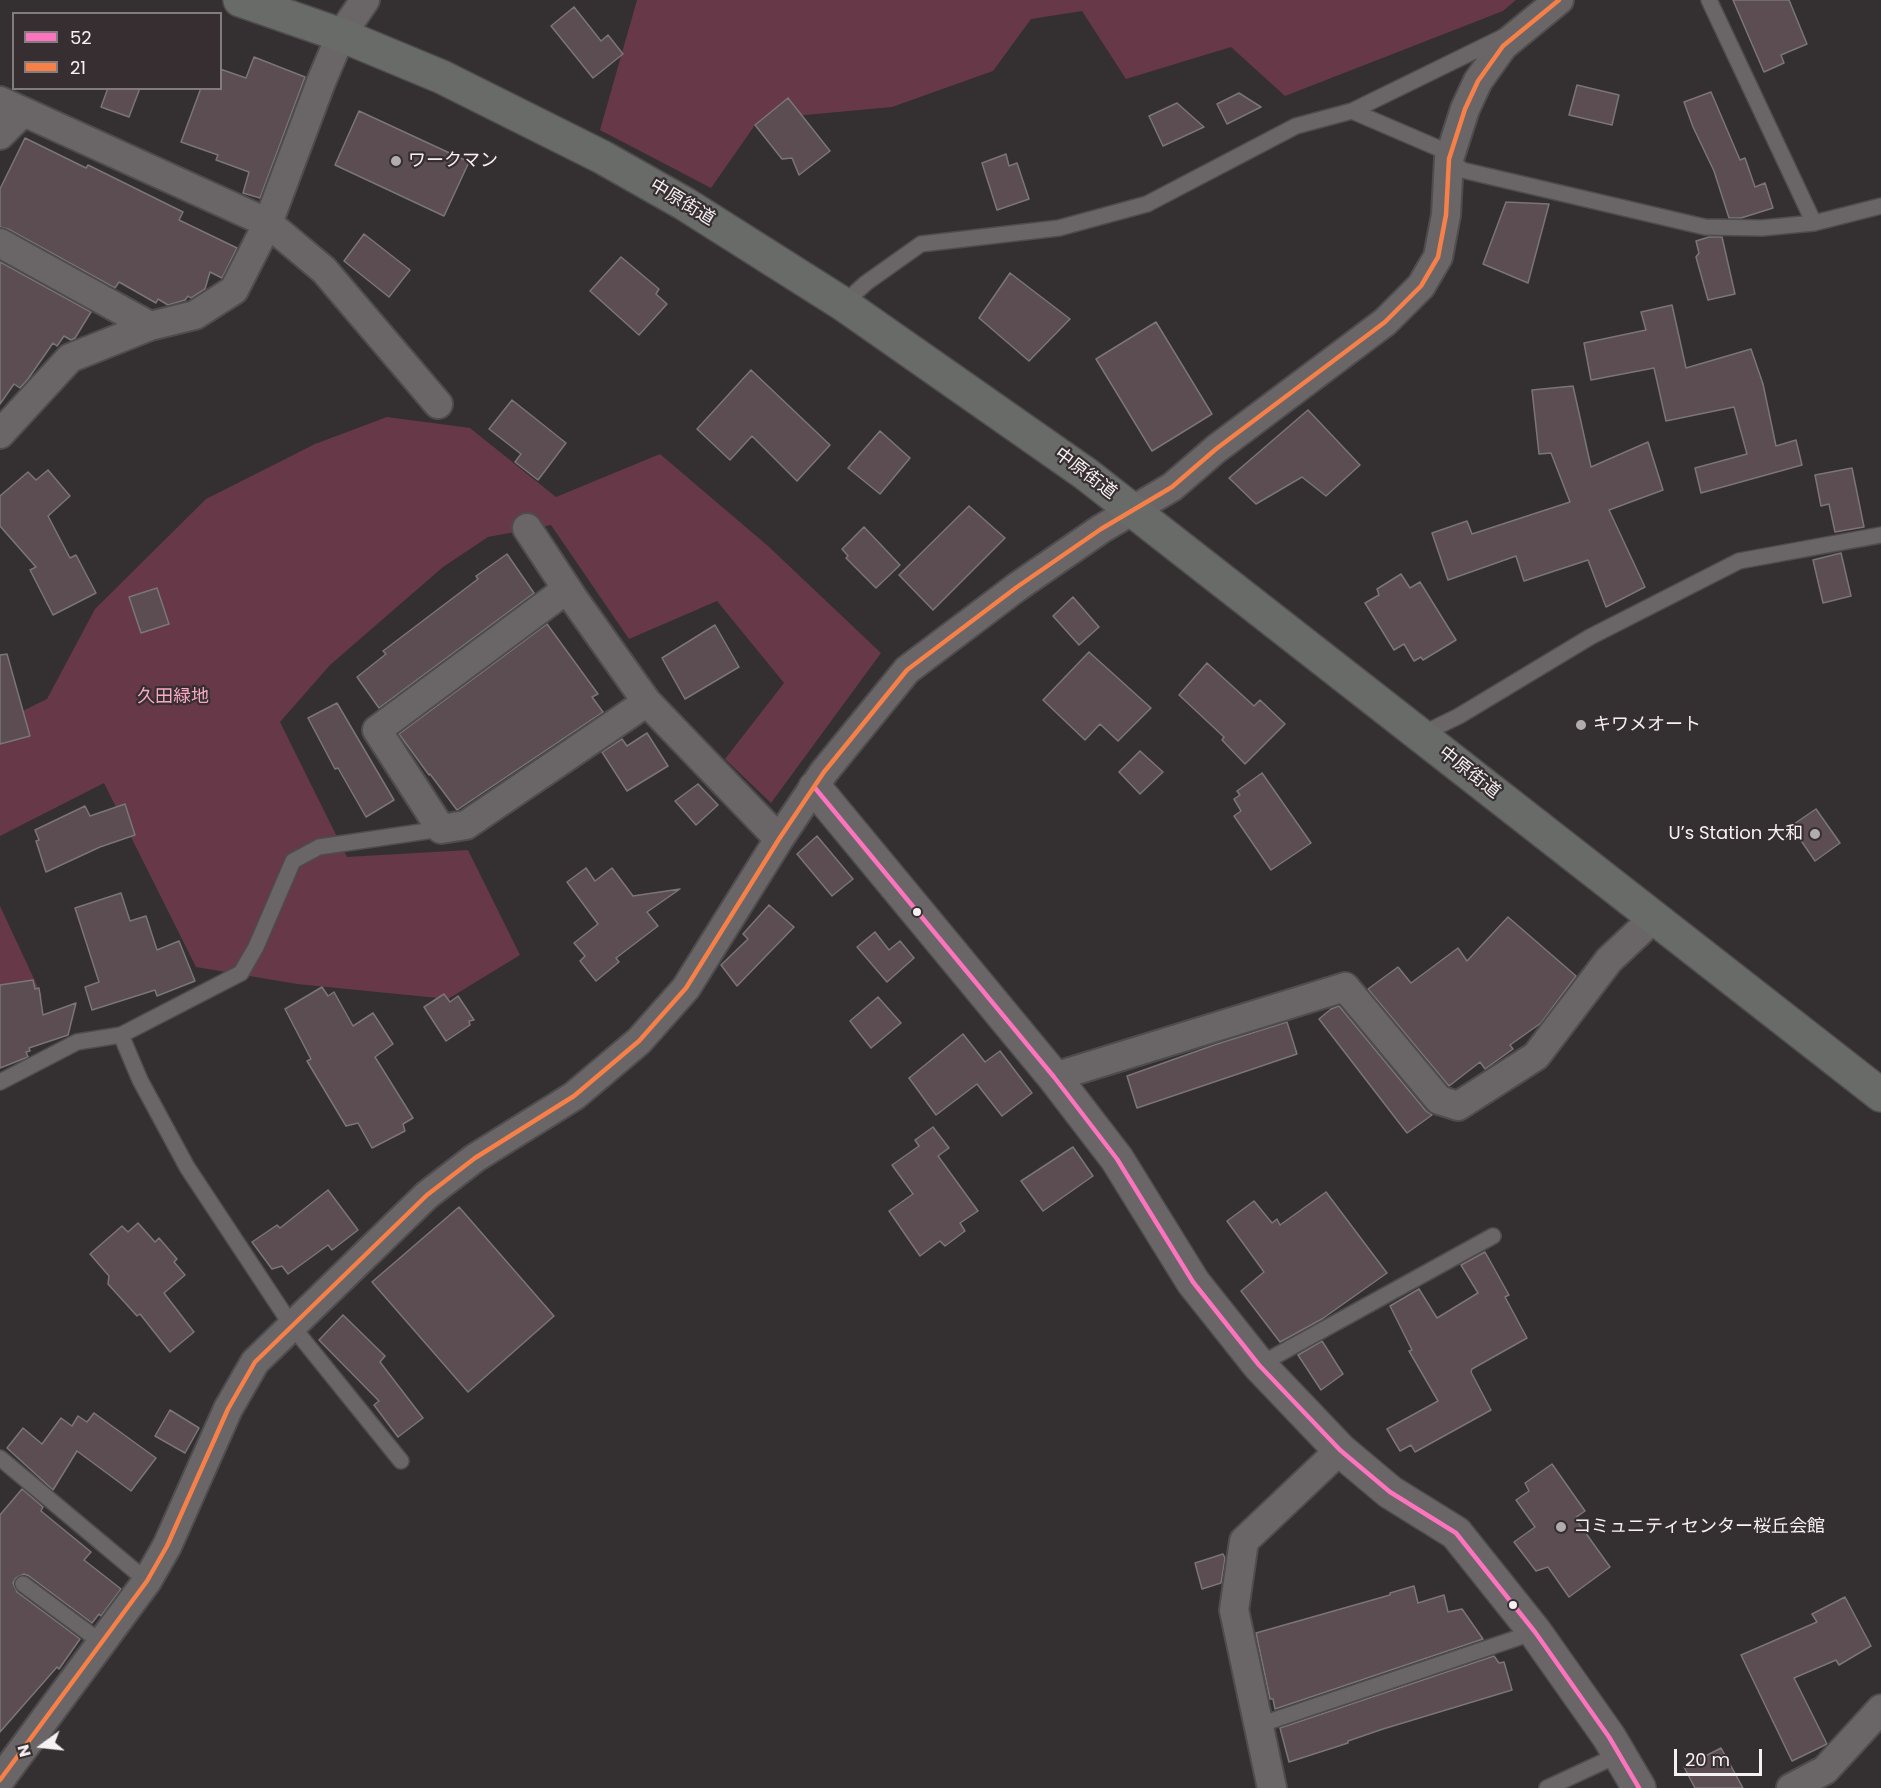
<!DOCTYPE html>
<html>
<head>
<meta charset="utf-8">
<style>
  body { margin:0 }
  #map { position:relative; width:1881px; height:1788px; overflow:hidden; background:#343032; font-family:Poppins,sans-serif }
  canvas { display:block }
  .legend { position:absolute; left:12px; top:12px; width:210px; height:78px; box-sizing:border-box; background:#362e31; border:2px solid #827c7e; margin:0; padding:8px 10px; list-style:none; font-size:18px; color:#f5f0f2 }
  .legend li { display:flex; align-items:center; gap:12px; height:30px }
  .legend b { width:30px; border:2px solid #827c7e }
  .north { position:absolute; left:12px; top:1716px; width:60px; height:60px; -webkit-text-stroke:4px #362e31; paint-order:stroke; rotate:255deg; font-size:16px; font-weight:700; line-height:24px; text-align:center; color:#f5f0f2 }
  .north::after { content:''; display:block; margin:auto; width:21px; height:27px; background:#f5f0f2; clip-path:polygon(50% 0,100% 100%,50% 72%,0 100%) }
  .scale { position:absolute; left:1674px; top:1749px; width:88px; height:27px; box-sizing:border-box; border:3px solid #f5f0f2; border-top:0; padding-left:8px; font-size:18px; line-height:21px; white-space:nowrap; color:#f5f0f2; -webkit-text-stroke:4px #362e31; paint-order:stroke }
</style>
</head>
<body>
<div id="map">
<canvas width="1881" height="1788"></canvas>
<ul class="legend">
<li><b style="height:8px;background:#fc73be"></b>52</li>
<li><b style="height:8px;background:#f78048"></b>21</li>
</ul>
<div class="north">N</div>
<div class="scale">20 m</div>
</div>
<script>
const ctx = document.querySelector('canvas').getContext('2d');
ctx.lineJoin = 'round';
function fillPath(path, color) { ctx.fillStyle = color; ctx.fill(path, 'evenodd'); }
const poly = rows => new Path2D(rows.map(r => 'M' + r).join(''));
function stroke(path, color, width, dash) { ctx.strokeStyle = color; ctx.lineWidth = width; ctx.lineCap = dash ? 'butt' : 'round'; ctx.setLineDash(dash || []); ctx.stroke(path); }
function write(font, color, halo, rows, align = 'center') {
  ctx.font = font + ' Poppins,"Noto Sans JP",sans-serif'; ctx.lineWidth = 4.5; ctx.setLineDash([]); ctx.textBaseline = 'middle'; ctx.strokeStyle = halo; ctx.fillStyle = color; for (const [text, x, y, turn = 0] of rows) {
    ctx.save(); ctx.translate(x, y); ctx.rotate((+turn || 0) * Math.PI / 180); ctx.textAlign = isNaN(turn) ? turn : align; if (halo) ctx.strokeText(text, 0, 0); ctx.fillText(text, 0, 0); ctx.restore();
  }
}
fillPath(poly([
  [637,0,1516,0,1503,11,1285,96,1231,47,1126,79,1082,11,1031,19,993,71,892,107,762,119,755,125,711,188,600,130],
  [387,417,470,428,556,497,660,454,768,546,881,653,771,803,725,759,784,683,717,601,629,639,551,525,488,537,443,567,330,665,280,722,347,857,468,850,520,955,448,999,297,984,196,967,104,783,0,836,0,722,47,699,95,609,206,499,315,444],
  [0,906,42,996,0,1017]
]), '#663848');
const building = poly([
  [1733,0,1789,0,1807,44,1781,55,1784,63,1764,72,1733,0],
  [574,7,601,41,608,35,623,54,593,78,551,26,574,7],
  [254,57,305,77,260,198,243,193,249,172,216,160,218,155,181,142,201,88,220,88,220,69,246,78,254,57],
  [1577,85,1619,95,1612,125,1569,115,1577,85],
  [108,88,140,88,129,117,101,107,108,88],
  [1711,92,1740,160,1745,158,1755,187,1765,183,1773,208,1741,218,1729,218,1714,171,1693,127,1684,102,1711,92],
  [1239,93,1261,107,1227,124,1217,104,1239,93],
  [788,98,830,151,799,175,792,158,782,159,755,125,788,98],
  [1177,103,1204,127,1163,146,1149,116,1177,103],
  [359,111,469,162,444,216,335,165,359,111],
  [25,138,86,168,88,165,183,212,179,220,237,248,222,278,210,272,205,289,191,298,188,296,185,300,168,305,158,299,156,303,119,282,115,288,8,229,0,227,0,189,25,138],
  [1006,154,1009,166,1017,163,1029,199,997,210,982,163,1006,154],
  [1506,202,1549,204,1528,283,1483,264,1506,202],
  [364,234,410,270,389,297,344,261,364,234],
  [1709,237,1722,237,1735,294,1708,300,1696,257,1699,253,1696,241,1709,237],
  [621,257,659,289,656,294,667,304,639,335,590,291,621,257],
  [0,262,91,312,75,338,71,340,64,336,57,346,53,343,28,379,20,388,14,384,0,404,0,262],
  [1010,273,1070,319,1029,361,979,318,1010,273],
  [1672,305,1686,368,1751,349,1763,384,1776,446,1796,440,1802,465,1701,493,1695,468,1747,454,1734,407,1666,421,1654,368,1591,380,1584,343,1646,330,1641,312,1672,305],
  [1156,322,1212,414,1152,451,1096,359,1156,322],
  [751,370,830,445,797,481,752,436,730,460,697,429,751,370],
  [1573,386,1591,467,1648,442,1663,490,1609,510,1645,587,1606,607,1588,560,1524,581,1516,556,1448,580,1432,533,1467,521,1472,534,1570,502,1551,453,1539,454,1532,390,1573,386],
  [512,400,566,443,538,480,515,462,521,454,489,429,512,400],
  [1308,410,1360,465,1326,496,1302,477,1256,504,1229,478,1308,410],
  [880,431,910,458,880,494,848,468,880,431],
  [1852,468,1864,527,1835,532,1829,504,1821,506,1815,475,1852,468],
  [48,470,70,496,48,516,70,558,76,555,96,593,53,615,30,570,36,567,0,526,0,496,28,472,36,480,48,470],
  [969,506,1005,538,933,610,899,575,969,506],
  [864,527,900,565,876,588,846,558,848,556,842,549,864,527],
  [1841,553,1851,596,1823,603,1813,560,1841,553],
  [507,554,534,593,379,708,357,677,386,654,383,651,478,579,476,576,507,554],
  [1401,574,1410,588,1420,582,1456,640,1423,660,1421,657,1414,661,1404,644,1394,650,1365,603,1379,595,1377,589,1401,574],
  [157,588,169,624,141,633,129,597,157,588],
  [1073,597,1099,627,1079,645,1053,616,1073,597],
  [547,624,598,694,592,697,603,712,457,810,430,774,429,775,399,734,547,624],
  [715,625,739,667,685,699,662,658,715,625],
  [1089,652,1151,708,1118,741,1100,724,1085,740,1043,700,1089,652],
  [7,654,30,736,0,744,0,655,7,654],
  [1207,663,1254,706,1260,700,1285,724,1245,764,1222,740,1224,737,1179,695,1207,663],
  [337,703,394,800,366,817,338,768,335,769,308,718,337,703],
  [647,733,668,766,627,791,602,752,622,739,627,746,647,733],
  [1140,751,1163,772,1140,794,1119,772,1140,751],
  [1262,773,1311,843,1271,870,1234,816,1241,811,1234,799,1240,795,1237,791,1262,773],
  [698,784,718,805,696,825,675,801,698,784],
  [125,804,135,835,100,847,46,872,36,841,39,840,35,830,85,806,90,816,125,804],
  [1816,809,1840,843,1815,861,1791,826,1816,809],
  [817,836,853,879,832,896,797,854,817,836],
  [586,868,595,881,612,868,633,896,680,889,647,912,658,926,616,958,619,962,596,981,580,961,585,956,574,943,598,924,567,882,586,868],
  [121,893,130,921,146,916,157,950,179,941,195,981,157,996,155,990,92,1010,85,987,99,982,75,908,121,893],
  [769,905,794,927,737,986,721,965,748,939,743,934,769,905],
  [1508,917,1576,976,1541,1023,1510,1045,1513,1049,1485,1069,1480,1062,1449,1086,1368,989,1398,967,1411,983,1458,948,1467,961,1508,917],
  [875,932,889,950,900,941,914,958,887,982,857,947,875,932],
  [33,980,35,989,39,988,43,1015,76,1003,68,1035,29,1048,30,1051,26,1052,28,1057,0,1068,0,985,33,980],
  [322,987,328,996,334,992,353,1026,373,1013,393,1044,375,1057,413,1118,403,1124,405,1131,372,1148,358,1123,346,1126,307,1061,311,1059,285,1009,322,987],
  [444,994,450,1002,458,996,474,1020,469,1021,470,1025,446,1041,424,1007,444,994],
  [878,997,901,1023,871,1048,850,1021,878,997],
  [1339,1006,1426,1111,1432,1115,1407,1133,1319,1019,1331,1009,1339,1006],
  [1287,1022,1297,1054,1137,1108,1127,1076,1217,1044,1287,1022],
  [963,1034,985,1062,1000,1051,1032,1093,1002,1116,977,1084,936,1115,909,1078,963,1034],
  [933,1127,949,1148,938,1156,978,1211,960,1223,965,1231,945,1246,940,1241,920,1256,889,1211,913,1194,892,1165,919,1146,915,1140,933,1127],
  [1073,1147,1093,1176,1043,1211,1021,1181,1073,1147],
  [328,1190,358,1230,332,1250,328,1245,288,1274,282,1266,272,1269,252,1242,277,1225,280,1228,328,1190],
  [1326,1192,1387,1273,1322,1319,1280,1342,1241,1291,1264,1272,1227,1221,1254,1201,1272,1223,1277,1219,1280,1225,1326,1192],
  [459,1207,554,1316,468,1392,372,1282,459,1207],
  [138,1223,155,1242,159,1238,177,1259,174,1262,185,1275,164,1293,194,1332,170,1352,140,1314,137,1316,108,1284,109,1276,90,1254,122,1226,128,1232,138,1223],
  [1485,1252,1509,1295,1505,1297,1527,1338,1472,1369,1471,1372,1491,1410,1415,1452,1411,1445,1400,1451,1387,1429,1438,1401,1409,1351,1412,1350,1390,1306,1419,1289,1437,1318,1478,1293,1461,1265,1485,1252],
  [343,1315,385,1356,380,1362,423,1418,398,1437,374,1405,379,1401,319,1340,343,1315],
  [1322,1341,1343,1374,1321,1390,1298,1355,1322,1341],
  [170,1410,199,1428,185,1453,155,1436,170,1410],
  [94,1413,156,1458,131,1491,77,1451,53,1490,7,1448,23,1428,42,1444,61,1418,72,1426,78,1416,87,1422,94,1413],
  [1552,1464,1585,1511,1575,1518,1610,1567,1569,1597,1548,1567,1536,1571,1514,1542,1535,1527,1516,1500,1529,1491,1525,1483,1552,1464],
  [22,1489,43,1507,41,1511,91,1552,84,1560,121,1589,101,1616,99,1614,92,1623,29,1576,24,1574,16,1578,13,1583,17,1592,80,1639,59,1669,57,1667,0,1732,0,1515,22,1489],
  [1223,1554,1225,1558,1221,1583,1202,1589,1195,1563,1223,1554],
  [1414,1586,1418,1603,1444,1595,1448,1612,1462,1609,1483,1639,1275,1709,1273,1699,1270,1699,1256,1633,1390,1595,1390,1593,1414,1586],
  [1845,1597,1871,1646,1839,1665,1836,1660,1794,1678,1827,1744,1792,1761,1741,1655,1817,1622,1812,1614,1845,1597],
  [1494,1656,1499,1663,1504,1662,1512,1690,1383,1729,1348,1741,1348,1743,1289,1762,1280,1728,1494,1656],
  [1721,1748,1743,1788,1695,1788,1684,1767,1721,1748]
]);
fillPath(building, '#5b4d52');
stroke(building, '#7a7678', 1.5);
const service = poly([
  [1709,0,1814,223],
  [1352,111,1438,148,1462,170,1705,227,1762,228,1814,223,1881,206],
  [843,304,866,283,921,244,1059,228,1147,204,1296,126,1352,111,1503,37],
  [1420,735,1459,716,1590,637,1739,561,1881,535],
  [121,1035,140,1080,187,1167,292,1326,401,1461],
  [0,1082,77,1042,121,1035,241,973,256,947,293,861,319,847,441,829],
  [1259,1365,1493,1236],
  [0,1458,147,1581],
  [23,1584,102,1643],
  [1259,1725,1535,1632],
  [1547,1788,1620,1754]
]);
const minor = poly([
  [0,101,268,223,324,270,438,404],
  [0,135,23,112],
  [0,243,150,326],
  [0,434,70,358,150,326,195,315,234,290,268,223,321,82,341,35,365,0],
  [527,528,573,598,647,702,779,839],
  [567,589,377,730,441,829,466,825,647,702],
  [1054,1077,1345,987,1439,1100,1458,1106,1536,1056,1609,960,1641,930,1652,916],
  [0,1780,147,1581,167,1546,228,1409,255,1362,427,1195,475,1158,574,1096,639,1041,686,988,779,839,824,772,907,670,1017,587,1101,529,1172,487,1216,449,1385,322,1421,286,1438,257,1446,215,1449,159,1465,109,1478,81,1503,46,1559,0],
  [1272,1788,1234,1610,1244,1541,1340,1450],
  [1791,1788,1825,1770,1881,1709]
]);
const tertiary = poly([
  [815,788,1054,1077,1117,1159,1193,1282,1259,1365,1340,1450,1390,1492,1456,1533,1535,1632,1609,1737,1639,1788]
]);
const primary = poly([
  [240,0,341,35,442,77,602,157,685,204,843,304,1086,474,1881,1095]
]);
stroke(service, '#4f4c4e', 18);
stroke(minor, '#4f4c4e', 32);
stroke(tertiary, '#4f4c4e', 36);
stroke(primary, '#4f4c4e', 36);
stroke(service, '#6a6667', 15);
stroke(minor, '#6a6667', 28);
stroke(tertiary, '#6a6667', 33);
stroke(primary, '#686b68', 33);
stroke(poly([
  [815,788,1054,1077,1117,1159,1193,1282,1259,1365,1340,1450,1390,1492,1456,1533,1535,1632,1609,1737,1639,1788]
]), '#fc73be', 4.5);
stroke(poly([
  [0,1780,147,1581,167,1546,228,1409,255,1362,427,1195,475,1158,574,1096,639,1041,686,988,779,839,824,772,907,670,1017,587,1101,529,1172,487,1216,449,1385,322,1421,286,1438,257,1446,215,1449,159,1465,109,1478,81,1503,46,1559,0]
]), '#f78048', 4.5);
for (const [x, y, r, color] of [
  [396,161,6,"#b1adaf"],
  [1581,725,6,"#b1adaf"],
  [1815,834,6,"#b1adaf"],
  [917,912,5,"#f5f0f2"],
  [1561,1527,6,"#b1adaf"],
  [1513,1605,5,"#f5f0f2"]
]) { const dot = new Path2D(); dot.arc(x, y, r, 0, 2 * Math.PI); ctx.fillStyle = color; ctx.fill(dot); stroke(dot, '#362e31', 2); }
write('18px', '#f5f0f2', '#362e31', [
  ["ワークマン",408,161],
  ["キワメオート",1593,725],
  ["U’s Station 大和",1803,834,"right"],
  ["コミュニティセンター桜丘会館",1573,1527]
], 'left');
write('18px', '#f5f0f2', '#362e31', [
  ["中原街道",682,203,31],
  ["中原街道",1085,474,37],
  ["中原街道",1469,773,38]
]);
write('18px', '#f7a8c2', '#362e31', [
  ["久田緑地",173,697]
]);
</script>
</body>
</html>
